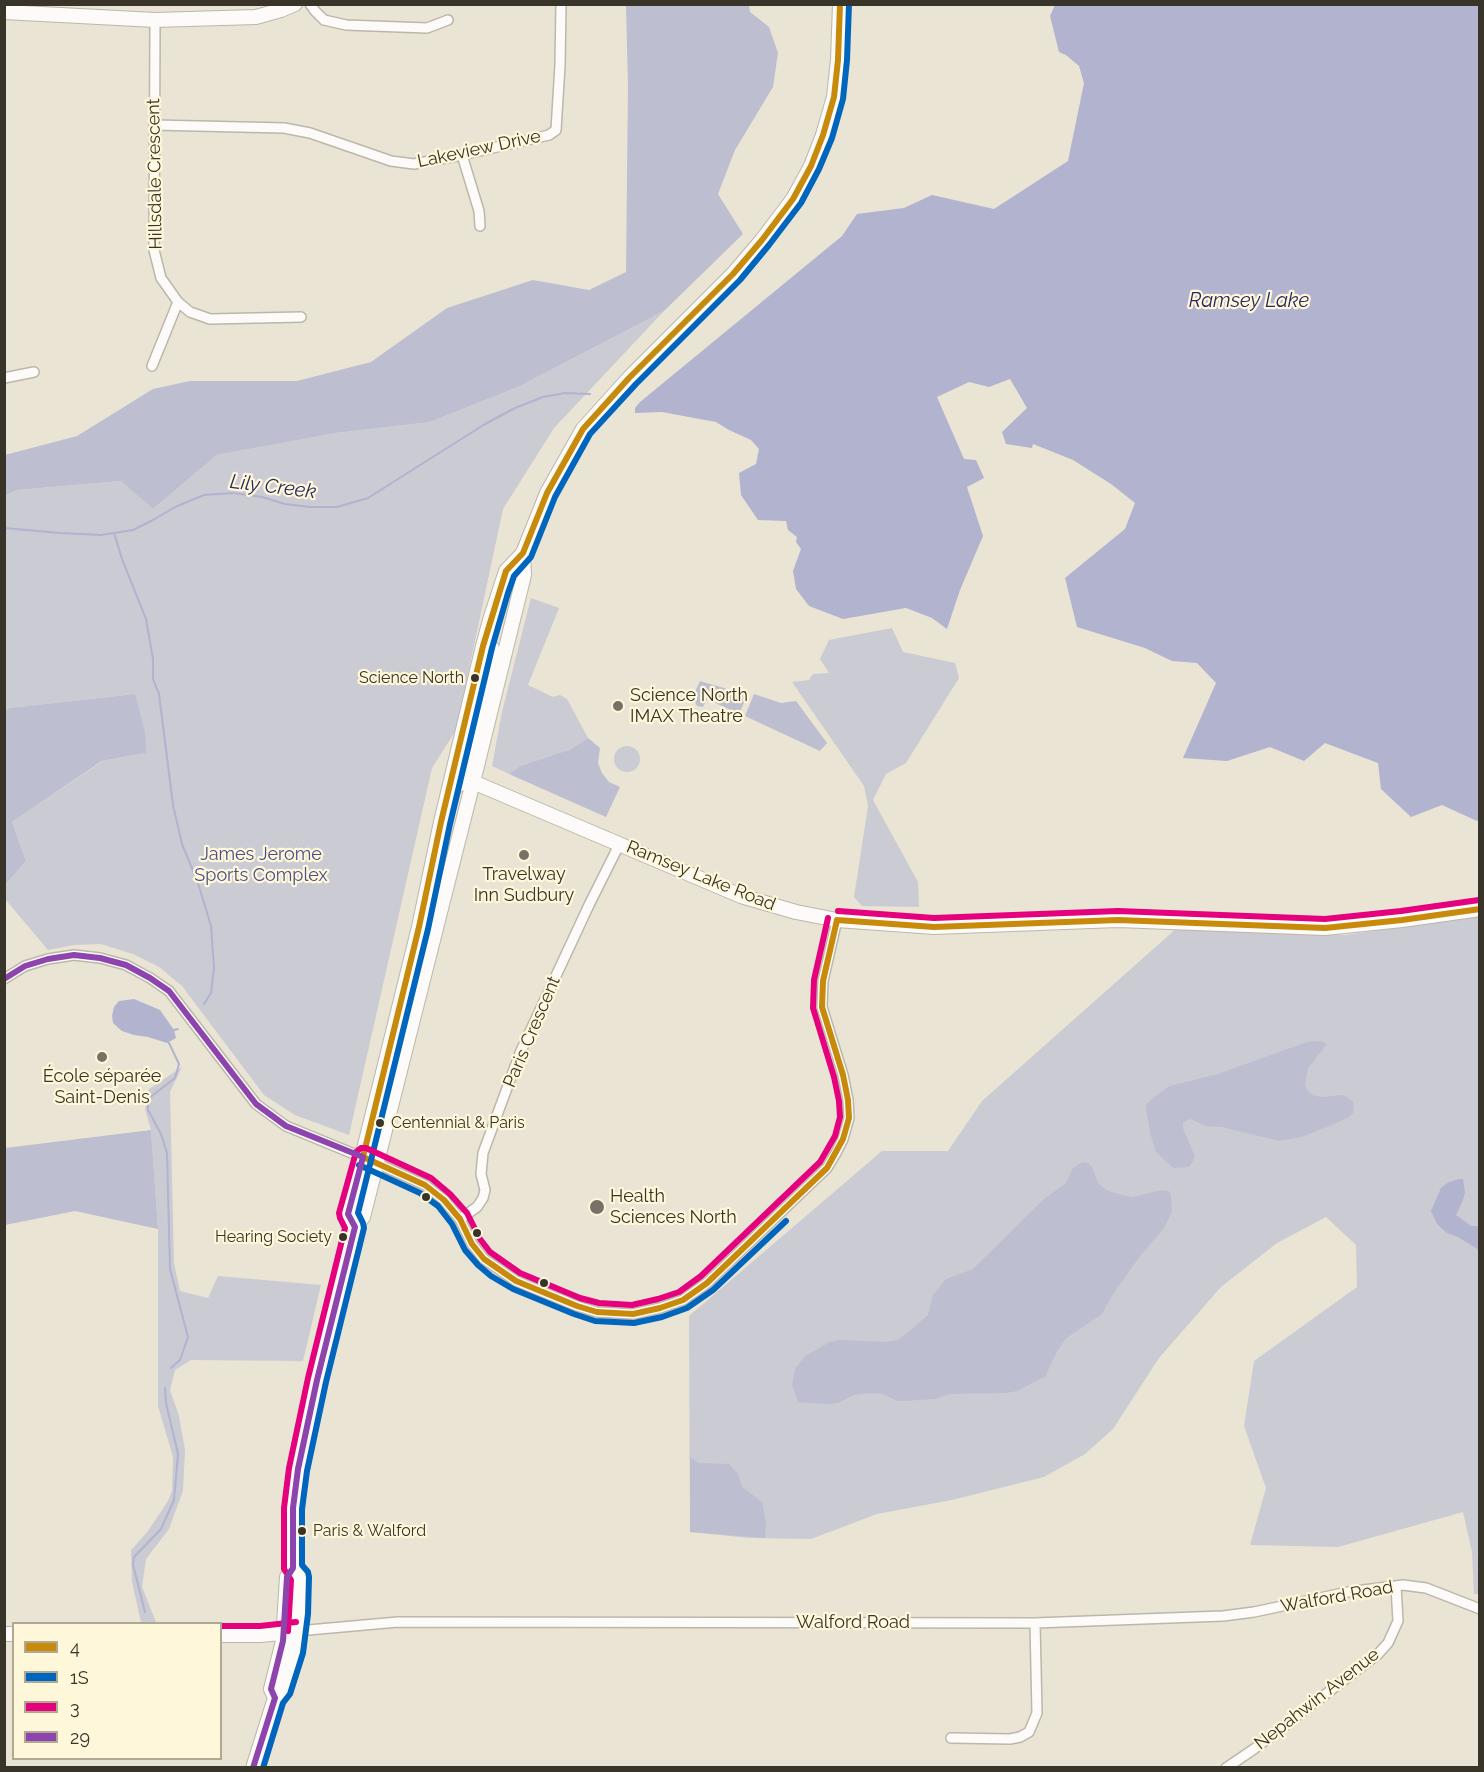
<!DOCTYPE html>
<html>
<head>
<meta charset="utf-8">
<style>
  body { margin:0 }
  #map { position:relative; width:1484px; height:1772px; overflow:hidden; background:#e9e4d4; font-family:Raleway,sans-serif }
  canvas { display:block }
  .frame { position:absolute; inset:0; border:6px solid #383429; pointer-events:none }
  .legend { position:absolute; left:12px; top:1622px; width:210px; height:138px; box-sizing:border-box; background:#fff7d9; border:2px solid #afa993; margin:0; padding:8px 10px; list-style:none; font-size:18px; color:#383429 }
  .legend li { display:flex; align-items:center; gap:12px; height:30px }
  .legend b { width:30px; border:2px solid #afa993 }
</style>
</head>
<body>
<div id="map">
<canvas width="1484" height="1772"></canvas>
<div class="frame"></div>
<ul class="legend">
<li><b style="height:8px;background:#c78a0a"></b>4</li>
<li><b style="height:8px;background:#0065bd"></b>1S</li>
<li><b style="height:8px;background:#e5007d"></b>3</li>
<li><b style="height:8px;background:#8e44ad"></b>29</li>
</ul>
</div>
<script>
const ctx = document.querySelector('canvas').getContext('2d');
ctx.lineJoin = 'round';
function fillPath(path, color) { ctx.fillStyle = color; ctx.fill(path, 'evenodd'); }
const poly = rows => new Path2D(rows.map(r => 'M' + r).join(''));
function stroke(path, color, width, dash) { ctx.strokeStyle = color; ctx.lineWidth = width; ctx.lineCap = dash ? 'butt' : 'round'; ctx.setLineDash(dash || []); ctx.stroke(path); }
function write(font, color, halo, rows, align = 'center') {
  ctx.font = font + ' Raleway,sans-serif'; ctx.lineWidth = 4.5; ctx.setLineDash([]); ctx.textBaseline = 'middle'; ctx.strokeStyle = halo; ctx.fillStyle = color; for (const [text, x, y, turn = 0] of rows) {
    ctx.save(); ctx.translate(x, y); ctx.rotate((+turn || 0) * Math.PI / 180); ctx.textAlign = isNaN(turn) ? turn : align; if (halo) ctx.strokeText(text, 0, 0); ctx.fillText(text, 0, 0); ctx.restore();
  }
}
fillPath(poly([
  [664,311,554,428,503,509,456,730,432,768,349,1135,295,1115,264,1095,182,986,159,967,133,954,101,944,74,945,48,950,5,899,5,885,26,861,12,822,103,761,146,753,135,694,11,708,5,711,5,496,17,490,122,481,153,509,217,455,336,433,430,422,518,387],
  [531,598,559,608,528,685,553,697,560,695,567,699,588,738,571,749,520,766,509,774,492,766,502,712],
  [892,628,903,652,955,663,959,678,906,763,886,774,873,800,918,882,919,907,862,906,854,897,868,806,864,786,792,682,809,680,813,674,829,673,820,659,829,640],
  '614 759a13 13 0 1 1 26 0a13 13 0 1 1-26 0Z',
  [1479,915,1479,1594,1474,1594,1472,1552,1463,1512,1338,1547,1250,1545,1266,1488,1244,1426,1254,1361,1357,1287,1356,1245,1326,1217,1277,1243,1221,1287,1159,1358,1113,1429,1085,1454,1044,1477,952,1500,877,1514,811,1539,749,1538,690,1532,689,1316,882,1151,948,1151,982,1101,1177,928,1346,935],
  [182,1067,170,1092,174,1263,180,1291,208,1298,218,1276,321,1285,303,1361,191,1360,175,1370,170,1390,179,1416,185,1450,183,1491,169,1529,146,1559,142,1587,156,1622,141,1622,132,1582,131,1550,148,1531,168,1501,172,1491,173,1457,158,1406,158,1229,151,1130,145,1109,149,1089]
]), '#cbcbd4');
fillPath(poly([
  [626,5,749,5,750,12,769,27,778,53,773,87,735,150,718,194,743,234,664,311,518,387,430,422,336,433,217,455,153,509,121,481,17,490,5,496,5,455,77,436,153,389,190,381,297,381,371,362,447,308,533,280,589,290,626,272,628,86],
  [700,681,734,691,743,689,749,692,739,714,707,699,703,707,697,706,693,696],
  [135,694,145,732,146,753,102,761,12,822,26,861,5,885,5,711,10,708],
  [754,694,781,703,796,701,827,743,820,751,745,716],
  [588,738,600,748,598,763,602,773,609,782,620,787,606,817,509,774,520,766,571,749],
  [1320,1041,1327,1044,1308,1068,1305,1084,1307,1090,1312,1095,1321,1097,1343,1095,1348,1098,1353,1102,1354,1107,1353,1113,1349,1117,1330,1126,1301,1137,1279,1141,1222,1127,1206,1126,1190,1119,1183,1122,1183,1129,1195,1156,1193,1161,1189,1167,1173,1168,1156,1152,1151,1136,1146,1111,1146,1105,1154,1097,1170,1086,1218,1074,1307,1042],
  [151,1130,158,1229,75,1211,5,1225,5,1148],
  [1082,1162,1088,1163,1092,1167,1098,1183,1106,1190,1122,1195,1133,1197,1161,1190,1169,1191,1171,1196,1172,1212,1164,1228,1140,1256,1113,1294,1102,1314,1065,1339,1054,1357,1046,1376,1017,1391,1006,1393,950,1394,935,1399,903,1401,898,1401,882,1394,870,1393,854,1395,838,1403,827,1404,798,1402,792,1385,795,1369,805,1356,830,1342,839,1340,885,1342,897,1340,902,1337,928,1315,933,1295,946,1279,973,1269,1044,1199,1066,1183,1073,1168],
  [690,1457,699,1463,729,1464,738,1474,742,1487,762,1502,766,1524,765,1538,690,1532]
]), '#bebed1');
fillPath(poly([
  [1055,5,1479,5,1480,819,1477,821,1442,805,1411,817,1381,789,1378,763,1325,743,1304,761,1270,747,1227,761,1183,758,1216,683,1197,663,1172,661,1145,648,1077,627,1065,578,1125,529,1135,503,1111,484,1073,460,1033,444,1032,448,1006,444,1002,432,1027,408,1010,379,989,387,969,382,937,397,964,459,976,460,984,478,967,487,983,536,960,590,947,629,932,618,906,608,843,619,809,606,796,589,793,571,801,549,796,542,797,537,788,530,786,521,758,520,741,495,739,473,756,464,759,449,751,440,729,430,716,422,662,412,635,413,635,408,640,402,842,236,857,214,904,208,932,195,994,209,1068,161,1084,83,1079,66,1066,55,1059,52,1050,16],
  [134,999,160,1010,174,1030,176,1038,167,1043,148,1037,134,1035,122,1031,113,1023,112,1016,114,1007,119,1001],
  [1459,1179,1463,1179,1465,1192,1463,1200,1456,1215,1471,1226,1479,1226,1479,1250,1458,1237,1447,1233,1437,1224,1431,1211,1441,1188,1449,1182]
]), '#b1b3cf');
stroke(poly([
  [4,528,60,533,101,535,133,530,153,520,175,507,204,495,233,493,262,497,285,504,310,507,337,507,368,498,485,424,515,408,543,397,565,393,590,394],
  [114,533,122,559,146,619,153,659,153,679,159,694,173,805,182,844,198,883,211,926,214,968,211,993,204,1004],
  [174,1030,178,1029],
  [169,1043,179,1064,175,1078,148,1099,148,1110,161,1134,167,1153,170,1269,188,1337,180,1360,171,1368],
  [145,1612,133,1565,134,1557,161,1529,174,1500,178,1454,166,1403,165,1388]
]), '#b1b3cf', 2);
const street = poly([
  [310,4,315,11,324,20,346,25,427,28,448,20],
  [155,20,154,250,161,278,178,302,190,312,210,319,301,317],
  [154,125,284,128,310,133,391,161,414,164,462,155,549,135,556,130,560,65,561,4],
  [462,155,479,211,480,226],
  [152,366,178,302],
  [4,378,34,372],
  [4,979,25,966,48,959,74,955,100,958,126,965,150,978,169,991,256,1104,286,1126,376,1163,425,1185,444,1200,460,1219,472,1244,484,1259,516,1281,577,1306,597,1312,633,1314,660,1308,683,1300,707,1283,827,1168,836,1153,843,1139,849,1118,848,1100,843,1075,822,1007,823,981,837,920],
  [460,1219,477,1207,483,1198,485,1190,481,1174,483,1153,520,1053,589,905,620,843],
  [297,1631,398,1622,1035,1623,1223,1616,1254,1612,1348,1592,1403,1585,1426,1588,1480,1609],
  [951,1738,1010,1739,1020,1737,1029,1732,1037,1713,1035,1623],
  [1226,1768,1254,1749,1378,1654,1388,1643,1398,1621,1396,1586]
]);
const secondary = poly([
  [4,12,155,20,256,17,281,10,295,4],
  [473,782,468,775,467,761,492,648],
  [448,797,455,787,463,782,473,782,741,896,796,912,837,920,934,927,1118,920,1325,928,1402,920,1480,909],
  [355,1227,348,1214,419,927,441,822,483,646,490,620,506,571,523,553,547,493,583,429,629,378,733,274,762,240,793,199,811,166,823,135,834,97,838,60,840,4],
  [4,1634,14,1634],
  [220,1635,260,1635,292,1632],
  [275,1698,271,1689,283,1641,287,1577,293,1568,293,1508,298,1469,317,1380,355,1227,363,1217,473,782,524,575,523,553],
  [253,1768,275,1698,282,1691,294,1652,299,1613,300,1577,293,1568]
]);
stroke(street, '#bbb7ab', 12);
stroke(secondary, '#bbb7ab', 16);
stroke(street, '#fcfbf9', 9);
stroke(secondary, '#fcfbf9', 14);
stroke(poly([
  [837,920,823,981,822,1007,843,1075,848,1100,849,1118,843,1139,827,1168,707,1283,683,1300,660,1308,633,1314,597,1312,577,1306,516,1281,484,1259,472,1244,460,1219,444,1200,425,1185,363,1157,419,927,441,822,483,646,506,571,523,553,547,493,583,429,629,378,733,274,762,240,793,199,811,166,823,135,834,97,838,60,840,4],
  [837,920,934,927,1118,920,1325,928,1402,920,1480,909]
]), '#c78a0a', 6);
stroke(poly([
  [359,1165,420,1193,438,1206,452,1224,465,1250,478,1265,491,1276,513,1289,574,1314,595,1321,634,1323,662,1317,687,1308,713,1290,786,1221],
  [263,1768,283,1703,290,1694,303,1653,308,1614,309,1577,308,1572,302,1565,302,1509,307,1471,326,1382,364,1228,363,1223,358,1213,428,929,450,824,492,648,508,593,514,576,531,557,555,497,590,434,636,384,740,280,769,245,801,203,819,169,832,138,843,99,847,60,849,4]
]), '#0065bd', 6);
stroke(poly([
  [838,911,934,918,1118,911,1325,919,1401,911,1479,900],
  [220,1626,260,1626,296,1622],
  [288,1631,291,1580,284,1569,284,1508,289,1468,308,1378,345,1228,340,1218,339,1213,356,1152,361,1148,366,1148,431,1178,450,1194,467,1213,480,1239,490,1252,520,1273,580,1298,599,1303,632,1305,658,1299,679,1292,701,1276,820,1162,835,1136,840,1117,839,1101,834,1077,813,1008,814,980,828,918]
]), '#e5007d', 6);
stroke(poly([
  [4,979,25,966,48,959,74,955,100,958,126,965,150,978,169,991,256,1104,286,1126,363,1157,348,1214,355,1227,317,1380,298,1469,293,1508,293,1568,287,1577,283,1641,271,1689,275,1698,253,1768]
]), '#8e44ad', 6);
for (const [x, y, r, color] of [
  [475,678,5,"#383429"],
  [618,706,6,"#767265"],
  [524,855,6,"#767265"],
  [102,1057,6,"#767265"],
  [380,1123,5,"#383429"],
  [426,1197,5,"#383429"],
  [597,1207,8,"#767265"],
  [477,1233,5,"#383429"],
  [343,1237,5,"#383429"],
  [544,1283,5,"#383429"],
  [302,1531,5,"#383429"]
]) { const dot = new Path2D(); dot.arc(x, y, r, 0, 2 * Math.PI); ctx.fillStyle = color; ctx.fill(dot); stroke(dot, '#fff7d9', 2); }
write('16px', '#383429', '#fff7d9', [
  ["Science North",464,678],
  ["Centennial & Paris",391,1123,"left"],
  ["Hearing Society",332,1237],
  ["Paris & Walford",313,1531,"left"]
], 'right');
write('18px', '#383429', '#fff7d9', [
  ["Lakeview Drive",479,149,-12],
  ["Hillsdale Crescent",155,174,-91],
  ["Ramsey Lake Road",701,876,22],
  ["Paris Crescent",532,1032,-67],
  ["Walford Road",1337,1597,-10],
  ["Walford Road",853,1623],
  ["Nepahwin Avenue",1317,1699,-38]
]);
write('18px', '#383429', '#fff7d9', [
  ["Science North",630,696],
  ["IMAX Theatre",630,717],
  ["Travelway",524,875,"center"],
  ["Inn Sudbury",524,896,"center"],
  ["École séparée",102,1077,"center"],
  ["Saint-Denis",102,1098,"center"],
  ["Health",610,1197],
  ["Sciences North",610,1218]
], 'left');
write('18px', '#4a4d89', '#fff7d9', [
  ["James Jerome",261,855],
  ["Sports Complex",261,876]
]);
write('italic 20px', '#292861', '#fff7d9', [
  ["Ramsey Lake",1249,301],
  ["Lily Creek",273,487,7]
]);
</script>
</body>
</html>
